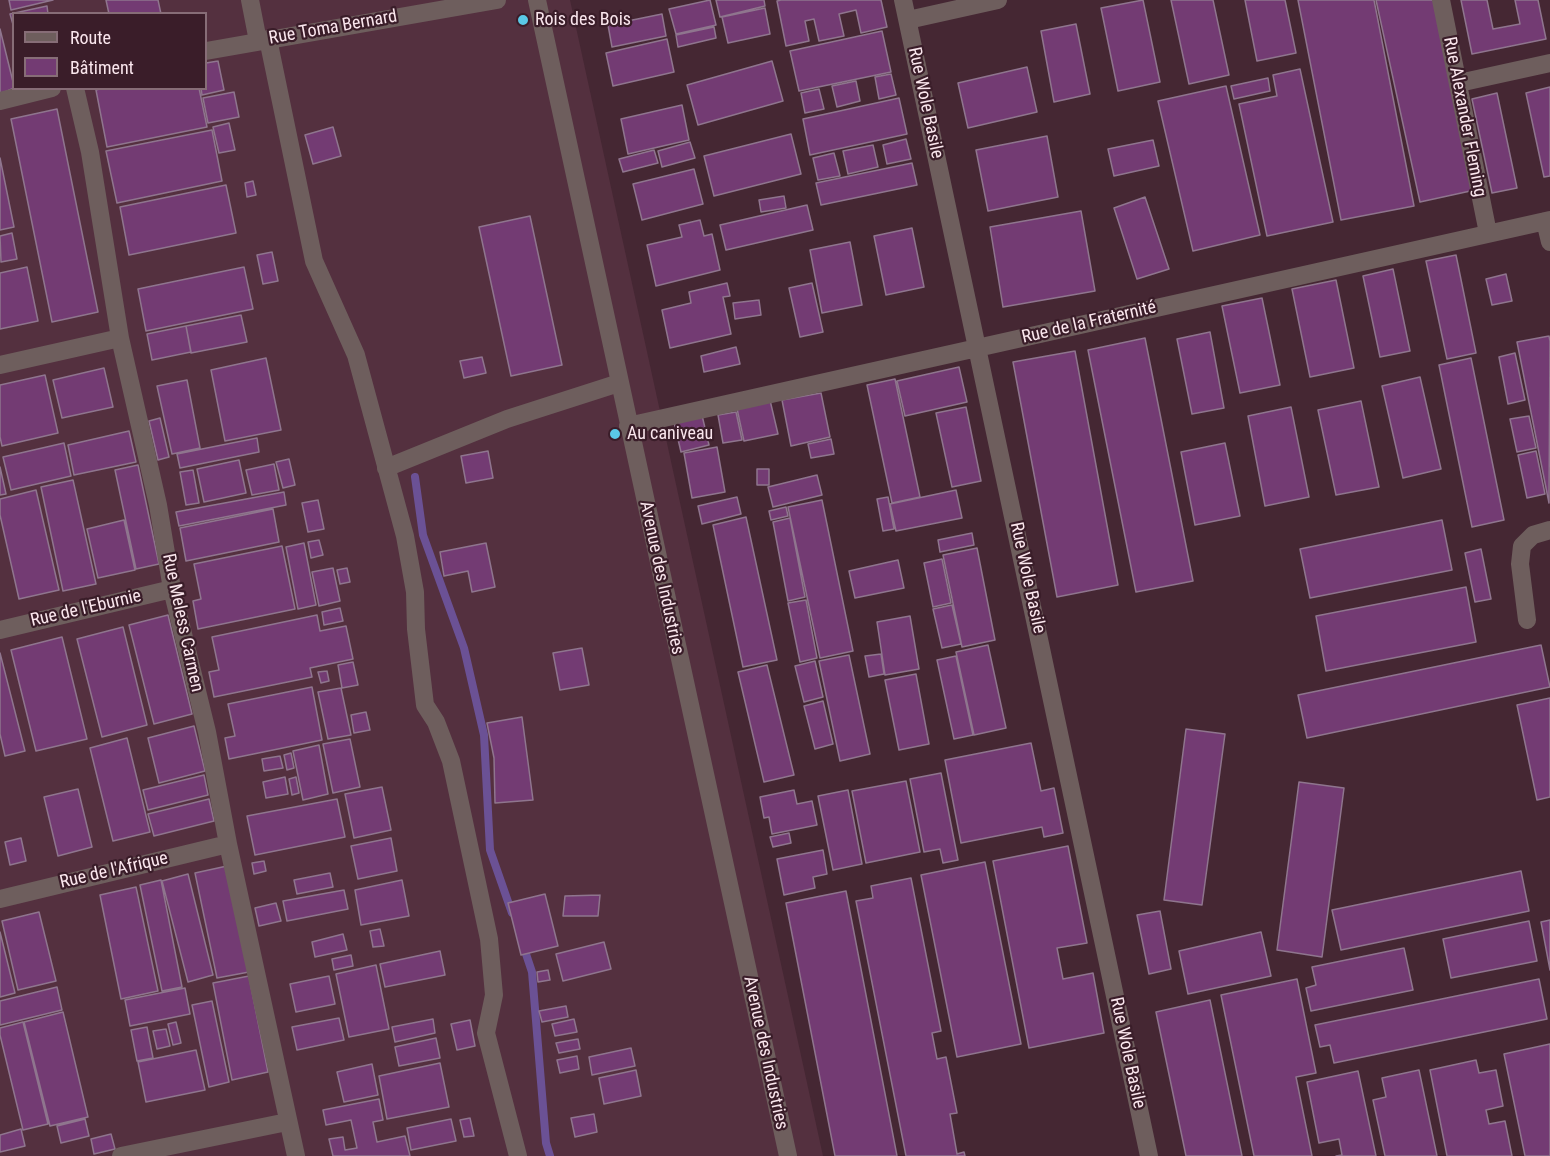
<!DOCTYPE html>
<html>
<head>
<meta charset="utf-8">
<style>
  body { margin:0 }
  #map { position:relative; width:1550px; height:1156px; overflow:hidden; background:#452733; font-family:"Roboto Condensed",sans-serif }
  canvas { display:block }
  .legend { position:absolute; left:12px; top:12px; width:195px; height:78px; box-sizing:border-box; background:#3a1d29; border:2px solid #876d77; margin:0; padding:8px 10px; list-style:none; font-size:18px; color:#fae6ed }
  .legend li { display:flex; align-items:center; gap:12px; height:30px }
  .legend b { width:30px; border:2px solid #876d77 }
</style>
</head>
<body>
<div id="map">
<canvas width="1550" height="1156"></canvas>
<ul class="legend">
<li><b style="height:8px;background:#6e5e5d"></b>Route</li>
<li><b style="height:16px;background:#733b73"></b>Bâtiment</li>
</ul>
</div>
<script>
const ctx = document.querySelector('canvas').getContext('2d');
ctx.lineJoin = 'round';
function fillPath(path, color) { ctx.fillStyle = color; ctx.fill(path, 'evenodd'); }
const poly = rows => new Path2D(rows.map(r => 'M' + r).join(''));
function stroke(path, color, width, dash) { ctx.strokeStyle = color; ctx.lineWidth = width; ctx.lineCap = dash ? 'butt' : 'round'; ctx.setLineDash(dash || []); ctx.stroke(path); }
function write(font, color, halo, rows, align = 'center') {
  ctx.font = font + ' "Roboto Condensed",sans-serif'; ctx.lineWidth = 4.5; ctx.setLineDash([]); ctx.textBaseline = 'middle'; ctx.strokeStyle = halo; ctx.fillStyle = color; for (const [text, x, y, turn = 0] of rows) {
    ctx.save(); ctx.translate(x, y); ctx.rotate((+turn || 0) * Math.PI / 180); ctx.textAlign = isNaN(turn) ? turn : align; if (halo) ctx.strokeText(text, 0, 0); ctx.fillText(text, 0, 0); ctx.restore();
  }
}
fillPath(poly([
  [0,0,570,0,823,1156,0,1156],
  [14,14,206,14,206,88,14,88]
]), '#54303f');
stroke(poly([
  [415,477,423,535,464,648,484,735,490,850,512,913],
  [523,945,532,972,546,1143,550,1156]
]), '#6b5195', 8);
const building = poly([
  [9,0,53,0,11,10,9,0],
  [106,0,158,0,161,14,109,14,106,0],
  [710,0,716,25,676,34,669,9,710,0],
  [716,0,764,0,765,6,720,17,716,0],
  [781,0,881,0,887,27,861,33,856,10,839,14,844,36,819,41,814,19,805,21,809,41,786,46,777,1,781,0],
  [1143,0,1160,82,1118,91,1101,8,1143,0],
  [1171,0,1213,0,1229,75,1189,84,1171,0],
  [1245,0,1285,0,1296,53,1257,61,1245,0],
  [1298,0,1374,0,1414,206,1341,220,1298,0],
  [1376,0,1435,0,1475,190,1420,202,1376,0],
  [1461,0,1487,0,1493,29,1520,24,1515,0,1538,0,1546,39,1472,54,1461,0],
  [47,6,48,14,14,14,14,28,10,14,47,6],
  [765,8,770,34,728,43,722,17,765,8],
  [662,14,666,36,612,47,608,25,662,14],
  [1076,24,1090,94,1054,102,1041,31,1076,24],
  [714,27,716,38,678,47,676,35,714,27],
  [0,29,14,86,14,88,0,94,0,29],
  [882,31,891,72,799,91,790,51,882,31],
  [667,39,674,72,613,86,606,53,667,39],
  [218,61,224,90,202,95,201,88,206,88,206,63,218,61],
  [772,61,783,101,698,125,687,85,772,61],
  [1027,67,1037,112,968,128,958,83,1027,67],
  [1300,69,1333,222,1267,236,1239,104,1277,96,1273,75,1300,69],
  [891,74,896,95,879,99,875,77,891,74],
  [1268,78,1270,91,1234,99,1231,86,1268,78],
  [856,81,860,101,837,107,832,86,856,81],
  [1226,86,1260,235,1193,251,1158,101,1226,86],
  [1550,87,1550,176,1544,177,1526,93,1550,87],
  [103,88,199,88,207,127,107,147,96,90,103,88],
  [819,89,824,109,805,113,801,93,819,89],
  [234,92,239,117,208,123,203,98,234,92],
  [1497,93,1517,188,1492,193,1472,99,1497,93],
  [899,98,907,134,810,155,803,119,899,98],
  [682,105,689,140,628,154,621,119,682,105],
  [57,109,98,312,52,322,11,119,57,109],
  [229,123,235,150,219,153,213,127,229,123],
  [333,127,341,156,313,164,305,135,333,127],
  [212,130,222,181,117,203,106,151,212,130],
  [791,134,801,174,714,196,704,156,791,134],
  [1047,136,1058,197,988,211,976,150,1047,136],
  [906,139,911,159,887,164,883,145,906,139],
  [1153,140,1159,166,1114,176,1108,149,1153,140],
  [690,142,695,158,662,167,658,151,690,142],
  [873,145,878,167,848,174,843,151,873,145],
  [654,150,658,163,623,172,619,159,654,150],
  [834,153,840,176,818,180,813,158,834,153],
  [0,158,14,227,0,230,0,158],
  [912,163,917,185,821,205,816,183,912,163],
  [694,169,703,204,642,220,633,184,694,169],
  [253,181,256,195,247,197,245,183,253,181],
  [226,185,236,233,129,255,120,207,226,185],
  [784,196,786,208,761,212,759,200,784,196],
  [1145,197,1169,269,1137,279,1114,208,1145,197],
  [807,205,813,230,726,250,720,225,807,205],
  [1081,211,1095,291,1003,307,990,227,1081,211],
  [530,216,562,365,511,376,479,227,530,216],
  [700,220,704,236,712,234,720,270,656,286,647,245,682,237,679,225,700,220],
  [912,228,924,287,886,295,874,236,912,228],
  [12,233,17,259,1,262,0,236,12,233],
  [850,242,862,305,822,313,810,250,850,242],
  [272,252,278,281,263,284,257,255,272,252],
  [1456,255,1476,353,1447,359,1426,261,1456,255],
  [27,267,38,321,0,329,0,273,27,267],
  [244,267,253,309,146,331,138,289,244,267],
  [1393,269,1410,351,1380,357,1363,276,1393,269],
  [1506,274,1512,301,1492,305,1486,279,1506,274],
  [1336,280,1354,368,1310,377,1292,289,1336,280],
  [727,283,730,296,723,297,731,334,670,348,662,310,691,303,689,292,727,283],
  [812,283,823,332,800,337,789,288,812,283],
  [1262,298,1280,385,1240,393,1222,306,1262,298],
  [759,300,761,315,735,319,733,303,759,300],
  [241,315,247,342,191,353,186,326,241,315],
  [186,326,191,352,152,360,147,334,186,326],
  [1210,332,1224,408,1192,414,1177,339,1210,332],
  [1549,336,1550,341,1549,503,1517,342,1549,336],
  [1145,338,1193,581,1136,592,1088,350,1145,338],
  [736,347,740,364,704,372,701,356,736,347],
  [1075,351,1118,585,1057,597,1013,362,1075,351],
  [1515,353,1525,400,1508,404,1499,357,1515,353],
  [482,357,486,373,464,378,460,361,482,357],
  [266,358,281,430,225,441,211,370,266,358],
  [1471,358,1504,520,1472,527,1439,365,1471,358],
  [959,367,967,402,905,416,897,381,959,367],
  [104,368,113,407,62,418,53,380,104,368],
  [45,375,58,433,2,446,0,437,0,385,45,375],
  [1420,377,1441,469,1403,478,1382,386,1420,377],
  [895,379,920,497,892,503,867,385,895,379],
  [187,380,200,448,172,454,157,386,187,380],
  [821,393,830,437,791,446,782,400,821,393],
  [769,396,778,434,744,441,736,404,769,396],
  [1361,401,1379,487,1336,495,1318,410,1361,401],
  [966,407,981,481,952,487,936,413,966,407],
  [1291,407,1309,497,1265,506,1248,416,1291,407],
  [701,411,709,445,681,452,673,418,701,411],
  [736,412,742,440,723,443,718,415,736,412],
  [1529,416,1536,448,1517,452,1510,419,1529,416],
  [160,418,169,457,158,460,149,421,160,418],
  [129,431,136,462,74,475,68,445,129,431],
  [257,438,259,452,180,468,177,454,257,438],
  [831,439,834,454,811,458,808,444,831,439],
  [64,443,71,476,11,490,3,457,64,443],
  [1225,443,1240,516,1195,525,1181,452,1225,443],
  [717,447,725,492,692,498,684,453,717,447],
  [488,451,493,478,466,483,461,456,488,451],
  [1536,451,1545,494,1527,498,1518,455,1536,451],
  [289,459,295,485,283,488,276,462,289,459],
  [239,460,246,493,204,502,197,469,239,460],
  [274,464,279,490,252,495,246,470,274,464],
  [138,465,159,564,136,569,115,470,138,465],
  [0,467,6,494,0,495,0,467],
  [757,469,769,469,769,485,757,485,757,469],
  [193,470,199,503,186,505,180,472,193,470],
  [817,475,822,495,773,507,768,487,817,475],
  [73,480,96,584,63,591,41,487,73,480],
  [36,490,59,590,19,599,0,515,0,499,36,490],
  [956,490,962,518,896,531,890,504,956,490],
  [284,492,286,505,179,526,176,512,284,492],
  [737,497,741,514,702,524,698,506,737,497],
  [888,497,894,529,883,531,877,499,888,497],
  [318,500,324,529,308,532,302,503,318,500],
  [822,500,853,651,820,658,788,507,822,500],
  [786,507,788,516,771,520,769,511,786,507],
  [273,509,279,542,186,561,180,528,273,509],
  [746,517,777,660,743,667,713,525,746,517],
  [790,518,805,597,788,601,773,522,790,518],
  [124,520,135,570,98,578,87,529,124,520],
  [1442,520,1452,570,1310,598,1300,549,1442,520],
  [972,533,974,545,940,552,938,540,972,533],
  [319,540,323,555,311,558,308,542,319,540],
  [304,543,316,605,298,609,286,547,304,543],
  [486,543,495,587,472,592,468,571,444,576,440,552,486,543],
  [282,546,295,609,198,629,193,601,201,599,194,564,282,546],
  [977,548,995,640,962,647,943,555,977,548],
  [1481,549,1491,599,1475,602,1465,553,1481,549],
  [942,559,951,603,933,607,924,563,942,559],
  [898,560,904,588,855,598,849,571,898,560],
  [333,568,340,601,319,606,312,572,333,568],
  [347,568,350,582,340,584,337,570,347,568],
  [1466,587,1476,642,1326,671,1316,616,1466,587],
  [806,600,817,658,800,662,788,603,806,600],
  [952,605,961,644,942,648,933,609,952,605],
  [340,608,343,621,324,625,322,612,340,608],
  [168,615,192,714,154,724,129,625,168,615],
  [317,615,320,631,346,626,353,659,310,668,312,677,214,697,209,672,219,670,212,637,317,615],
  [910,616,919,669,885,675,877,622,910,616],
  [123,627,147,725,102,737,77,639,123,627],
  [62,637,87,739,36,751,11,650,62,637],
  [988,645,1006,728,974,735,956,652,988,645],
  [1541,645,1550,687,1307,738,1298,695,1541,645],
  [582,648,589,685,560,690,553,653,582,648],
  [0,653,25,751,5,756,0,734,0,653],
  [881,654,884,674,869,677,865,656,881,654],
  [849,655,870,754,840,761,819,661,849,655],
  [956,656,973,735,954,739,937,660,956,656],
  [815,661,823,697,804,702,795,666,815,661],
  [353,662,358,685,342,688,338,665,353,662],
  [767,665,794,775,764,782,738,672,767,665],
  [327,671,329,681,321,683,318,672,327,671],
  [916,674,929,744,899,750,885,680,916,674],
  [312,687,322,740,229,759,225,738,235,736,228,704,312,687],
  [341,688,351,735,328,739,318,692,341,688],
  [1550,698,1550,797,1537,800,1517,705,1550,698],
  [823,701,833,744,815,749,804,706,823,701],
  [366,712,370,730,354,733,351,715,366,712],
  [522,717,533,800,495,803,494,758,487,723,522,717],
  [194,726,205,771,159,783,148,738,194,726],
  [1186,729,1225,734,1202,905,1164,900,1186,729],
  [127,738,150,832,113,841,90,748,127,738],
  [350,739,360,787,333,793,323,744,350,739],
  [1031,743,1041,791,1054,788,1063,833,1044,837,1042,827,961,843,945,760,1031,743],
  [319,745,328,794,303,800,293,751,319,745],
  [291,753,294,768,287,770,284,755,291,753],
  [280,756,283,768,264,771,262,759,280,756],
  [941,773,958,860,943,863,940,849,924,852,910,779,941,773],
  [204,775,208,795,148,810,143,790,204,775],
  [285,777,288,794,266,798,263,782,285,777],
  [296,777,299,793,292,795,289,779,296,777],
  [906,781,920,852,866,863,852,791,906,781],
  [1299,782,1344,788,1322,957,1277,950,1299,782],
  [382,787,391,830,354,838,345,794,382,787],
  [78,789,92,847,58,856,44,797,78,789],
  [794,790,797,804,812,801,817,825,772,834,769,817,764,818,760,797,794,790],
  [848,790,862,864,833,870,818,796,848,790],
  [209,799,214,821,154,836,148,814,209,799],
  [337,799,345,837,255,855,247,816,337,799],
  [789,833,791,843,773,847,770,837,789,833],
  [21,838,26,861,10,865,5,842,21,838],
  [391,838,397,871,358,879,351,846,391,838],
  [1068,846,1087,943,1057,948,1063,979,1093,973,1104,1033,1029,1048,993,861,1068,846],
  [823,850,827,874,813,877,815,888,784,895,777,859,823,850],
  [264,861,266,871,254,874,252,863,264,861],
  [985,862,1021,1044,957,1057,921,875,985,862],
  [227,866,249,972,217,978,195,873,227,866],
  [1521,871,1529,911,1341,950,1332,910,1521,871],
  [330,873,333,887,297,894,294,880,330,873],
  [188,874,213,975,188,982,162,881,188,874],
  [911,878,941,1031,932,1033,937,1059,946,1057,957,1113,950,1114,957,1154,964,1152,965,1156,906,1156,856,901,873,898,871,886,911,878],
  [161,880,182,987,162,991,140,885,161,880],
  [402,880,409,916,361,925,355,890,402,880],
  [136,887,158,991,121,999,100,895,136,887],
  [344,890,348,909,287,921,283,901,344,890],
  [846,891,897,1156,835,1156,786,903,846,891],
  [545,894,558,946,521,955,508,903,545,894],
  [600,895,598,916,563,916,565,896,600,895],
  [276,903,281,921,259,926,255,908,276,903],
  [1160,911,1171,969,1149,974,1137,915,1160,911],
  [39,912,56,981,18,990,2,921,39,912],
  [1550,920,1550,970,1541,922,1550,920],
  [1529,921,1537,961,1451,978,1443,939,1529,921],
  [380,929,384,946,373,947,370,931,380,929],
  [0,932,15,993,0,997,0,932],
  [1261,932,1271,976,1188,994,1179,951,1261,932],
  [343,934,347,950,315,957,312,942,343,934],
  [604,942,611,969,563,981,556,954,604,942],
  [1404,948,1413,990,1311,1011,1306,988,1316,985,1312,967,1404,948],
  [440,951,445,975,385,987,380,964,440,951],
  [351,955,353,966,334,970,332,959,351,955],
  [376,965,389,1029,349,1037,336,974,376,965],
  [548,970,550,980,538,982,537,972,548,970],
  [249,976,268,1072,232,1080,213,983,249,976],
  [329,976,335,1004,296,1012,290,984,329,976],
  [1297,979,1316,1073,1296,1077,1312,1156,1254,1156,1221,995,1297,979],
  [1539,979,1547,1019,1334,1063,1330,1045,1320,1047,1315,1025,1539,979],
  [57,987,62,1010,0,1025,0,1001,57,987],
  [185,988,190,1014,130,1026,125,1000,185,988],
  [1210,1000,1242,1156,1186,1156,1156,1012,1210,1000],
  [212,1001,229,1082,209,1087,192,1005,212,1001],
  [566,1006,568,1017,542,1022,539,1011,566,1006],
  [63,1012,88,1117,50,1126,24,1022,63,1012],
  [339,1018,344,1040,297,1050,292,1027,339,1018],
  [433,1019,435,1033,395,1042,392,1027,433,1019],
  [574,1019,577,1032,555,1036,552,1024,574,1019],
  [470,1020,475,1046,457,1050,451,1024,470,1020],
  [23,1022,48,1124,23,1130,0,1035,0,1028,23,1022],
  [176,1022,181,1043,173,1045,168,1024,176,1022],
  [147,1027,153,1058,137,1061,131,1030,147,1027],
  [166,1029,170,1046,157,1049,153,1031,166,1029],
  [436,1038,440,1058,399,1066,395,1047,436,1038],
  [578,1039,580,1049,559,1053,556,1043,578,1039],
  [1550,1044,1550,1156,1525,1156,1504,1054,1550,1044],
  [631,1048,635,1066,592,1075,589,1057,631,1048],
  [196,1050,205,1090,146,1102,138,1062,196,1050],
  [577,1056,579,1069,560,1073,557,1060,577,1056],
  [1476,1060,1479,1073,1496,1070,1503,1106,1486,1110,1489,1124,1505,1121,1512,1156,1447,1156,1430,1070,1476,1060],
  [440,1063,449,1107,387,1119,379,1076,440,1063],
  [372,1064,378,1095,344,1102,337,1072,372,1064],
  [636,1070,641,1096,604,1104,599,1078,636,1070],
  [1419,1070,1437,1156,1385,1156,1373,1100,1386,1097,1382,1078,1419,1070],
  [1358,1071,1376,1156,1336,1156,1342,1155,1339,1139,1319,1143,1307,1082,1358,1071],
  [379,1099,383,1120,373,1122,377,1142,405,1136,410,1156,333,1156,329,1139,343,1137,345,1150,357,1148,351,1120,326,1125,323,1110,379,1099],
  [594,1114,597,1132,575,1137,571,1118,594,1114],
  [470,1118,474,1136,464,1137,460,1120,470,1118],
  [85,1119,89,1136,61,1143,57,1126,85,1119],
  [451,1119,456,1141,411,1150,407,1128,451,1119],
  [21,1129,25,1146,0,1152,0,1135,21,1129],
  [111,1134,115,1149,94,1154,91,1139,111,1134]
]);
fillPath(building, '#733b73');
stroke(building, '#8f758e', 1.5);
stroke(poly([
  [250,0,258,41],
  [537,0,788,1156],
  [903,0,1149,1156],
  [1441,0,1488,233],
  [908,20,998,0],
  [268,39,314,261,356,355,405,536,415,592,416,629,425,705,436,722,451,761,489,939,494,995,486,1033,518,1156],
  [206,51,497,0],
  [1459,83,1550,63],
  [75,88,90,152,120,338,158,505,172,589,207,732,228,844,296,1156],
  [0,101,52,88],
  [1545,221,1550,242],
  [0,365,120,338],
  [628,426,1550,220],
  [386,468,507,419,619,383],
  [1527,620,1520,564,1522,546,1533,535,1550,530],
  [0,630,172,589],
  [0,899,228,844],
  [121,1156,287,1122]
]), '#6e5e5d', 18);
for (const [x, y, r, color] of [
  [523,20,6,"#5ac8e6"],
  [615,434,6,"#5ac8e6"]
]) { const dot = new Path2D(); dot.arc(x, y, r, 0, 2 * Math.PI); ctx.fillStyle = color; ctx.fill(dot); stroke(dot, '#3a1d29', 2); }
write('18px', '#fae6ed', '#3a1d29', [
  ["Rois des Bois",535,20],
  ["Au caniveau",627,434]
], 'left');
write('18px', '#fae6ed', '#3a1d29', [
  ["Rue Toma Bernard",333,28,-10],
  ["Rue Wole Basile",925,103,78],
  ["Rue Alexander Fleming",1464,117,79],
  ["Rue de la Fraternité",1089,323,-13],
  ["Avenue des Industries",661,578,78],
  ["Rue Wole Basile",1027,578,78],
  ["Rue de l'Eburnie",86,609,-13],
  ["Rue Meless Carmen",182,623,78],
  ["Rue de l'Afrique",114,871,-13],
  ["Avenue des Industries",765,1053,78],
  ["Rue Wole Basile",1127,1053,78]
]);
</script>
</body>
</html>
